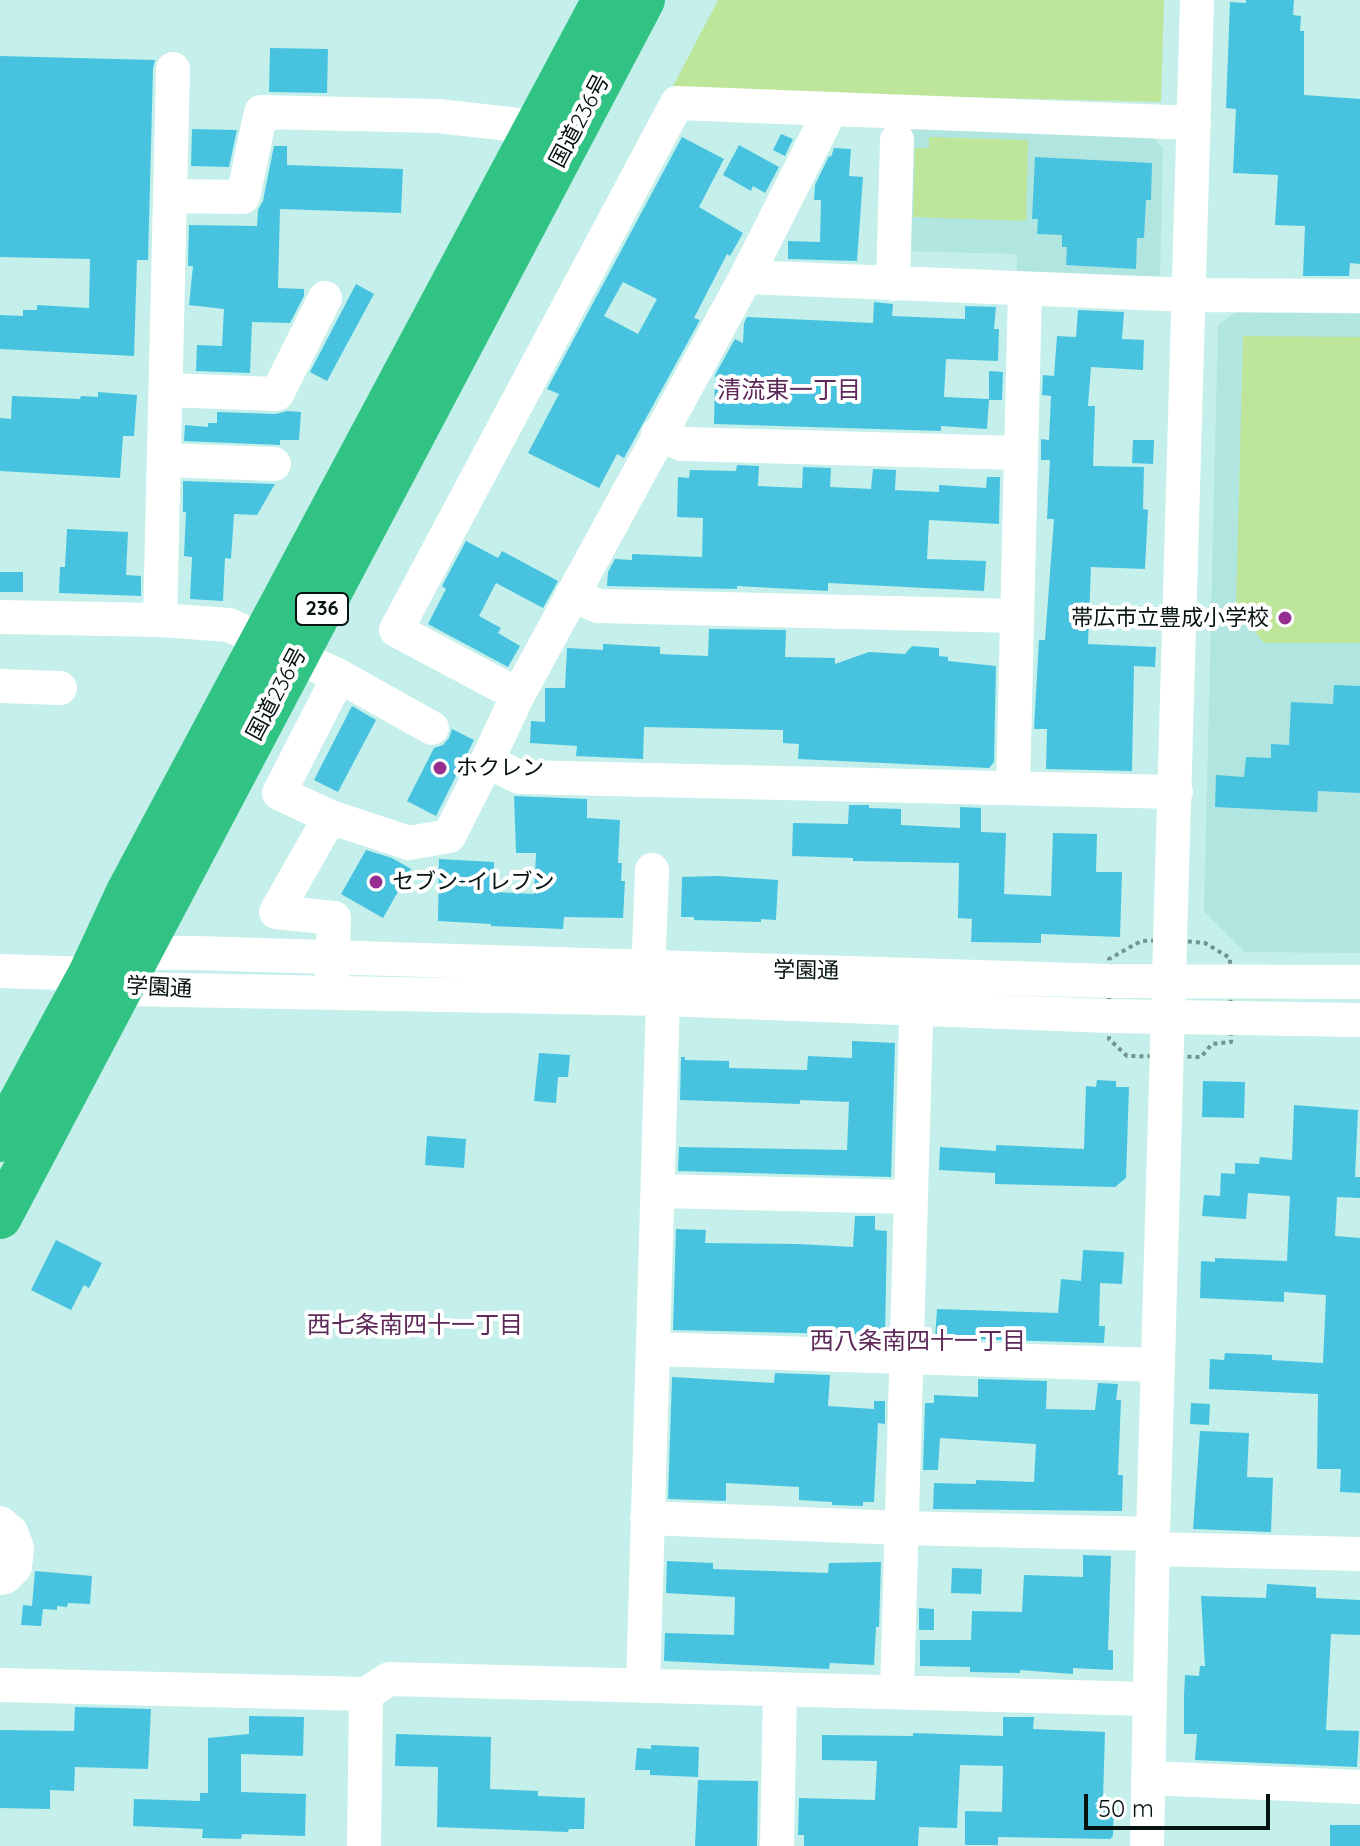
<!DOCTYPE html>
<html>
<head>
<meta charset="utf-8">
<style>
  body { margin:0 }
  #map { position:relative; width:1360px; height:1846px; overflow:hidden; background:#c4efea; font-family:Quicksand,sans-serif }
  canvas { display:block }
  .scale { position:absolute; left:1084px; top:1794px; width:186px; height:36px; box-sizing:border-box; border:4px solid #041311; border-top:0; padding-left:10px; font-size:24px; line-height:28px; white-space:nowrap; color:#041311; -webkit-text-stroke:6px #fff; paint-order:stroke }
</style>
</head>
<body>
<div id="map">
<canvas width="1360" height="1846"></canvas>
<div class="scale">50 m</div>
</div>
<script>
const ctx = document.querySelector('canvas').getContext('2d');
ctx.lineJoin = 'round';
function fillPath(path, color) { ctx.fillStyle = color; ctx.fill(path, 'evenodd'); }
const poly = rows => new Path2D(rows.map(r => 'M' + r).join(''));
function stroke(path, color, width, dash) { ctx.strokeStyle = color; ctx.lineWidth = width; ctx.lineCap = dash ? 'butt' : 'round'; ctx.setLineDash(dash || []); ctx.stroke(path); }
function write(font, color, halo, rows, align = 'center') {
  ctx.font = font + ' Quicksand,"Noto Sans JP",sans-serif'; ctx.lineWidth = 8; ctx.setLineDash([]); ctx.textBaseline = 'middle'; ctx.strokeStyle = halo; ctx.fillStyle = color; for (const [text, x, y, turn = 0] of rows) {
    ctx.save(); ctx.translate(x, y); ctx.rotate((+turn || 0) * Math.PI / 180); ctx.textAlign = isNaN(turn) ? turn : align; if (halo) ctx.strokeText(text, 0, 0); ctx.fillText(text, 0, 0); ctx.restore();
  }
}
fillPath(poly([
  [908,127,1148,133,1163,148,1160,276,1017,273,1017,254,905,251],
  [1236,312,1360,314,1360,953,1245,952,1204,911,1218,325]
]), '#b1e5e0');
fillPath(poly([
  [718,0,1164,0,1161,102,671,90],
  [929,137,1028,140,1026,221,913,217,915,148,929,148],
  [1243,336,1360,337,1360,643,1264,643,1236,607]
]), '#bee69a');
fillPath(poly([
  [1246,0,1294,0,1293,15,1301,16,1300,31,1304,31,1304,95,1360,99,1360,264,1350,263,1349,276,1303,276,1305,226,1275,225,1278,175,1233,173,1236,109,1226,108,1230,2,1246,3],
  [270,48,328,49,327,93,269,92],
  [0,56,155,60,153,69,148,260,137,260,134,356,0,349,0,315,23,316,23,310,37,310,37,305,89,308,90,259,0,257],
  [192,129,237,130,229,167,191,166],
  [781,134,793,139,785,156,773,150],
  [682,137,724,159,699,207,743,233,730,256,727,254,694,318,700,320,624,458,617,454,599,488,528,453,559,394,547,389],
  [623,282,657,299,638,334,604,316],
  [739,145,779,167,765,193,753,186,751,191,723,175],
  [274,146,287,146,287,165,403,169,401,213,280,209,278,288,304,289,304,296,290,323,252,322,250,373,196,371,197,345,222,346,224,309,189,305,193,266,188,266,189,225,257,226,258,210,263,201],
  [834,148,851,149,849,176,863,177,857,261,788,259,788,241,820,242,821,200,814,200,815,185,829,156,831,157],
  [1035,157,1152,163,1151,200,1146,200,1144,238,1137,238,1136,269,1066,265,1067,247,1062,247,1062,235,1037,234,1038,219,1032,219],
  [356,284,374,294,327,381,310,372],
  [874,302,893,304,892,316,965,319,965,306,996,307,994,329,999,329,998,361,946,359,944,397,989,399,989,371,1003,372,1002,400,989,400,987,429,941,426,941,431,714,424,715,375,735,339,743,343,744,323,747,317,873,323],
  [1078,310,1124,312,1122,339,1144,340,1143,370,1091,367,1088,406,1095,406,1093,466,1144,467,1143,509,1148,510,1145,569,1091,567,1088,644,1156,647,1155,667,1134,666,1132,771,1046,769,1047,729,1034,729,1039,640,1045,640,1054,519,1047,519,1050,460,1041,460,1041,439,1049,440,1051,396,1042,395,1043,375,1054,376,1057,336,1076,337],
  [98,392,137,395,134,436,123,436,120,478,0,471,0,418,11,419,12,396,80,399,81,396,98,397],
  [287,411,301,412,299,440,280,440,280,445,184,441,185,425,208,427,208,423,217,423,217,412,276,414],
  [1133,440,1154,440,1153,464,1132,463],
  [737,465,759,466,758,486,802,488,803,467,831,468,830,487,871,489,873,469,896,470,895,490,939,492,939,485,986,488,987,477,1000,477,999,524,929,520,927,559,986,561,984,591,828,583,828,591,737,586,737,589,607,586,608,572,615,559,632,560,632,554,702,557,703,518,677,517,678,477,689,478,690,470,736,471],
  [183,481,275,484,257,515,234,514,231,559,225,558,223,601,190,599,192,557,184,556,186,512,183,512],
  [67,529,128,532,126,575,141,576,141,596,59,593,60,567,65,567],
  [466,541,498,558,502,551,558,581,543,608,496,583,479,616,501,628,498,633,520,646,508,667,428,624,446,589,442,586],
  [0,572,23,572,23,592,0,592],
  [709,629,786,630,785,657,835,658,835,664,869,652,905,654,912,646,939,648,939,656,948,657,948,661,996,666,994,762,989,768,798,759,799,744,783,743,783,730,644,727,643,759,576,756,577,746,530,743,531,721,545,722,545,688,565,688,567,648,603,650,603,644,660,647,660,654,708,656],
  [1334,685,1360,686,1360,793,1318,791,1317,812,1215,807,1216,775,1244,777,1246,757,1271,758,1271,744,1289,745,1291,702,1333,704],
  [352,706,376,720,338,792,314,780],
  [452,729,474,740,436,816,407,801,434,748,443,745,449,738],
  [514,796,587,799,587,818,620,820,618,863,622,863,621,881,625,881,623,918,564,917,563,929,491,926,491,924,438,921,439,859,494,862,494,892,534,894,536,853,516,853],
  [849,805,869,805,869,808,901,809,901,825,960,828,960,807,981,808,981,832,1006,833,1004,894,1051,896,1053,833,1097,834,1096,872,1122,872,1120,937,1041,934,1041,943,971,942,972,919,958,918,959,863,853,861,853,858,792,856,793,823,848,824],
  [366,850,392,858,411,869,383,918,341,894],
  [717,876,778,880,776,920,761,919,761,922,694,920,694,917,681,917,682,877],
  [852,1041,895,1043,891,1177,678,1171,679,1147,847,1150,849,1102,800,1100,800,1104,680,1100,681,1057,685,1057,685,1060,729,1061,729,1068,807,1070,808,1056,852,1058],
  [539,1053,570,1055,568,1077,558,1077,556,1103,534,1101],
  [1097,1080,1116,1081,1116,1087,1129,1087,1126,1178,1115,1187,995,1184,995,1173,939,1170,940,1147,996,1151,996,1145,1084,1149,1086,1086,1096,1087],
  [1203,1081,1245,1082,1244,1118,1202,1117],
  [1294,1105,1358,1110,1355,1177,1360,1177,1360,1198,1337,1197,1335,1236,1360,1238,1360,1493,1340,1492,1341,1469,1317,1469,1318,1394,1209,1389,1210,1359,1224,1360,1225,1353,1272,1355,1272,1360,1323,1363,1326,1295,1284,1292,1284,1302,1200,1298,1201,1261,1215,1262,1215,1258,1287,1261,1290,1196,1248,1193,1246,1219,1202,1216,1204,1195,1220,1196,1221,1173,1235,1174,1235,1163,1259,1164,1260,1157,1292,1160],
  [427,1136,466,1139,464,1168,425,1165],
  [855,1216,875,1216,875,1230,887,1231,885,1335,673,1330,676,1229,706,1230,705,1243,798,1244,853,1247],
  [56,1240,102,1263,89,1288,84,1285,71,1310,31,1290],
  [1083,1250,1124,1252,1122,1284,1100,1283,1099,1326,1105,1326,1104,1343,935,1338,937,1309,1058,1313,1061,1279,1081,1281],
  [775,1373,830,1375,828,1406,874,1409,874,1401,885,1401,885,1424,878,1423,874,1502,863,1502,863,1506,832,1505,832,1502,799,1500,799,1487,726,1483,726,1501,668,1499,672,1377,774,1383],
  [978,1379,1047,1381,1046,1409,1095,1410,1098,1383,1118,1384,1116,1400,1121,1400,1118,1475,1123,1475,1122,1511,933,1509,934,1483,976,1484,976,1480,1034,1482,1036,1444,940,1438,938,1470,923,1470,925,1403,934,1403,934,1395,978,1397],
  [1191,1403,1210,1404,1209,1425,1190,1424],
  [1200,1431,1249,1433,1247,1477,1273,1478,1271,1532,1193,1529],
  [1083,1555,1111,1556,1108,1650,1113,1650,1113,1670,1073,1668,1073,1674,1020,1670,1020,1673,970,1672,970,1667,920,1666,920,1640,971,1640,972,1611,1022,1612,1024,1575,1083,1577],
  [667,1561,713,1563,713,1569,828,1573,829,1563,881,1562,879,1627,876,1627,874,1665,830,1663,829,1669,664,1661,665,1633,734,1635,735,1597,666,1593],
  [952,1568,982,1569,981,1594,951,1593],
  [35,1571,92,1576,90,1604,68,1603,67,1607,57,1606,57,1610,43,1609,41,1626,21,1625,23,1605,32,1606],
  [1267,1584,1316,1587,1316,1598,1360,1600,1360,1635,1331,1634,1326,1730,1359,1731,1357,1767,1195,1760,1197,1734,1184,1734,1184,1696,1185,1675,1199,1676,1200,1666,1205,1666,1201,1596,1266,1598],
  [919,1608,934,1609,934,1630,919,1630],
  [75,1707,151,1709,148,1769,75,1767,74,1791,50,1790,50,1809,0,1808,0,1730,74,1731],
  [249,1716,304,1717,303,1756,241,1754,241,1792,306,1794,305,1836,242,1834,241,1839,202,1838,203,1829,133,1826,134,1799,200,1801,200,1793,208,1793,208,1738,249,1734],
  [1003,1717,1034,1717,1033,1729,1105,1732,1103,1799,1114,1800,1113,1836,1110,1839,998,1837,998,1845,965,1845,965,1811,1002,1812,1003,1766,960,1765,957,1828,919,1827,918,1846,804,1846,804,1835,798,1835,799,1798,875,1800,877,1761,822,1760,822,1735,913,1736,913,1733,1003,1736],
  [396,1734,491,1737,490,1789,538,1791,538,1796,585,1798,584,1829,569,1829,568,1832,437,1827,438,1767,395,1766],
  [651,1745,699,1747,698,1777,650,1775,650,1770,635,1770,637,1748,651,1749],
  [698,1780,758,1781,757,1846,695,1846],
  [1330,1825,1360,1825,1360,1846,1330,1846]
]), '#47c3e0');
stroke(poly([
  [1172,940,1205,943,1230,958,1231,1042,1212,1044,1201,1057,1127,1056,1109,1039,1109,959,1141,941,1172,940]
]), '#74938f', 4, [4, 4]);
stroke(poly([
  [831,109,746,277,518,695,487,761,519,777,1176,792],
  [170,196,243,197,261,112,438,116,536,127],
  [746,277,1189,295,1360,296],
  [893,284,897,140],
  [166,390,277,394,325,298],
  [658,434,682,444,1020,453],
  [164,460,274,464],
  [572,595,598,606,1017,616],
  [0,617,160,620,229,625,339,676,279,793,330,817,276,912,334,918,332,980],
  [160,620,173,69],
  [339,676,432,728],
  [0,686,60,688],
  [518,695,396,630,677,103,1194,123],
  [1013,788,1025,290],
  [330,817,409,843,449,836,487,761],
  [120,962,141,953,196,953,1109,981,1360,982],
  [0,971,90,974,122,989,663,999,1109,1016,1360,1020],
  [658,1191,911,1197],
  [654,1349,1158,1365],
  [647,1518,901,1528,1153,1534],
  [0,1523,11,1532,17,1548,15,1567,5,1577,0,1578],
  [1153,1549,1360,1554],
  [0,1685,366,1694,389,1679,1149,1699],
  [643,1686,663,999,649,951,652,870],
  [897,1691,917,985],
  [1148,1778,1360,1787],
  [364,1846,366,1694],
  [777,1846,780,1690],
  [1147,1846,1153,1534,1197,0]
]), '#fff', 34);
stroke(poly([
  [0,1140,90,974,128,892,604,0],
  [0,1217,643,0]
]), '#31c384', 44);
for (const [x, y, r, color] of [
  [1285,618,8,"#962e91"],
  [440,768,8,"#962e91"],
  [376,882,8,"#962e91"]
]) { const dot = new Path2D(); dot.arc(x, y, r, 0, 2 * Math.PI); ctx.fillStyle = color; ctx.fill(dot); stroke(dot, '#fff', 3); }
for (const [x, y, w] of [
  [322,609,52]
]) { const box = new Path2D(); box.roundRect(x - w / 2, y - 16, w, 32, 6); ctx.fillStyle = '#fff'; ctx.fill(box); stroke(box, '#041311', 2); }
write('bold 20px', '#041311', null, [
  ["236",322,609]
]);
write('22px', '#041311', '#fff', [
  ["国道236号",580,121,-62],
  ["国道236号",277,694,-62],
  ["学園通",806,971,1],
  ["学園通",159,988,3]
]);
write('22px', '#041311', '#fff', [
  ["帯広市立豊成小学校",1269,618,"right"],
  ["ホクレン",456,768],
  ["セブン-イレブン",392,882]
], 'left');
write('24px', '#5d2a5a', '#fff', [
  ["清流東一丁目",789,391],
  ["西七条南四十一丁目",415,1326],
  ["西八条南四十一丁目",918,1342]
]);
</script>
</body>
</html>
